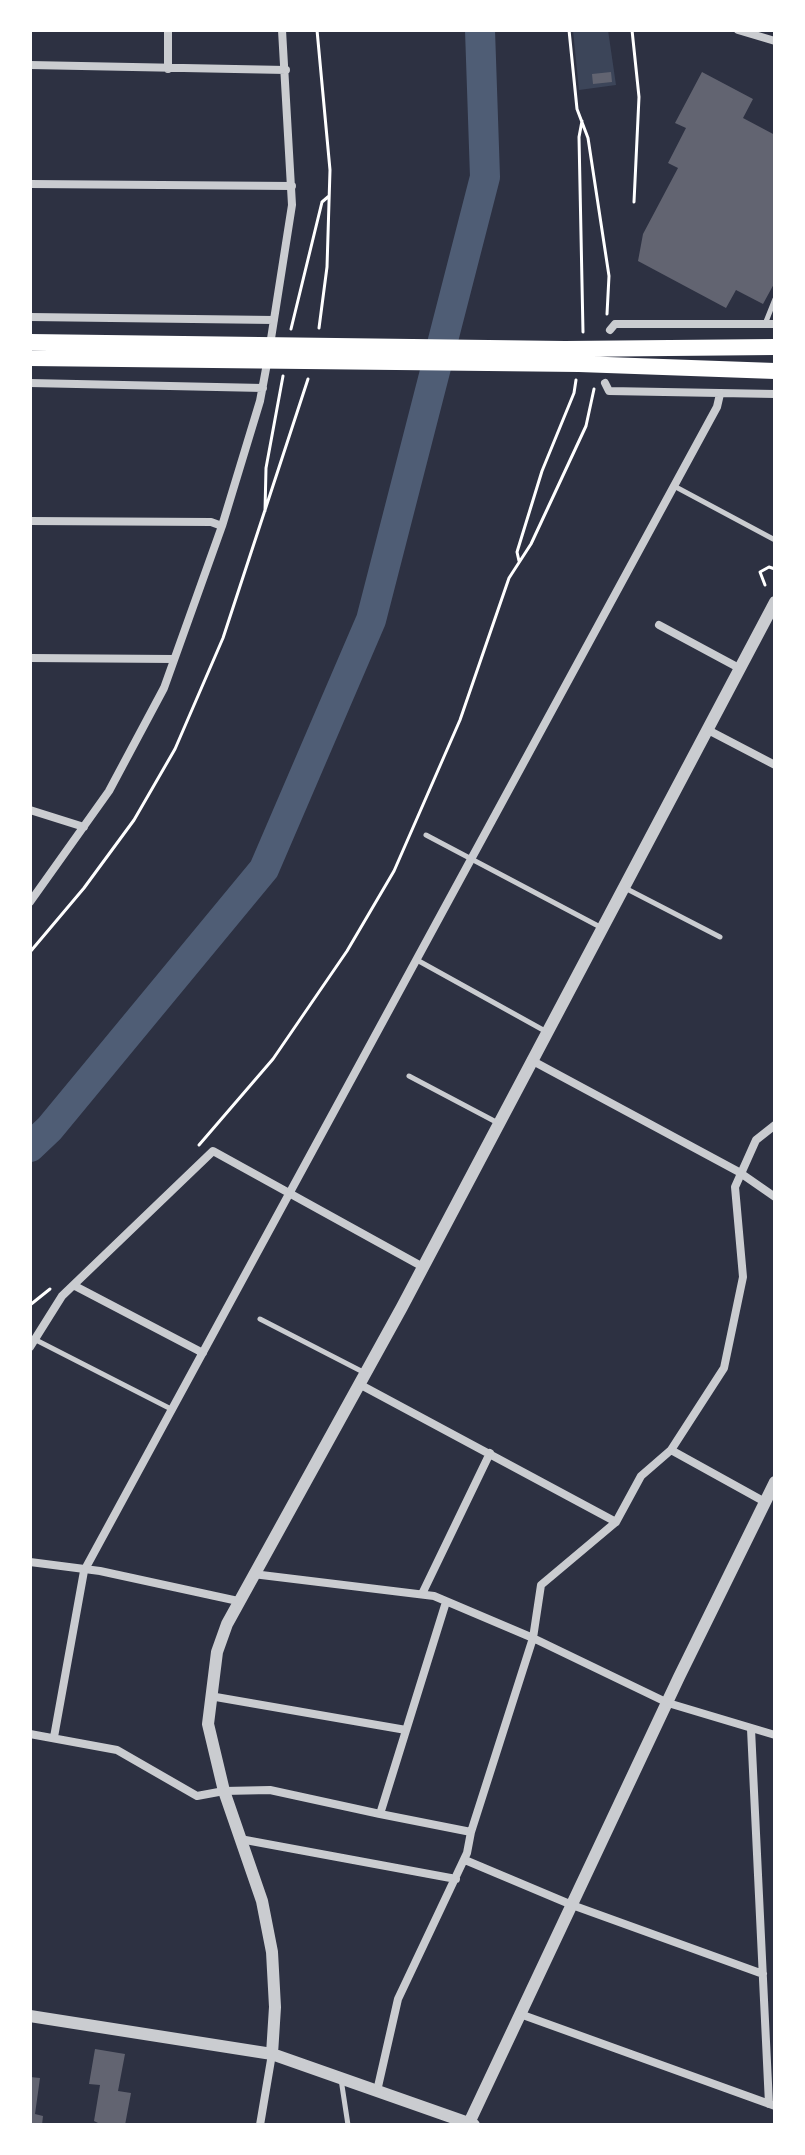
<!DOCTYPE html>
<html>
<head>
<meta charset="utf-8">
<style>
  body { margin:0 }
  #map { position:relative; width:805px; height:2155px; overflow:hidden; background:#2d3142; font-family:"Fira Sans Condensed",sans-serif }
  canvas { display:block }
  .frame { position:absolute; inset:0; border:32px solid #fff; pointer-events:none }
</style>
</head>
<body>
<div id="map">
<canvas width="805" height="2155"></canvas>
<div class="frame"></div>
</div>
<script>
const ctx = document.querySelector('canvas').getContext('2d');
ctx.lineJoin = 'round';
function fillPath(path, color) { ctx.fillStyle = color; ctx.fill(path, 'evenodd'); }
const poly = rows => new Path2D(rows.map(r => 'M' + r).join(''));
function stroke(path, color, width, dash) { ctx.strokeStyle = color; ctx.lineWidth = width; ctx.lineCap = dash ? 'butt' : 'round'; ctx.setLineDash(dash || []); ctx.stroke(path); }
fillPath(poly([
  [573,30,608,30,616,85,579,90]
]), '#3c4559');
stroke(poly([
  [30,1147,50,1128,264,869,371,620,485,177,480,30]
]), '#4f5d75', 30);
fillPath(poly([
  [611,72,612,82,593,84,592,74],
  [702,72,753,99,743,118,775,135,775,282,763,304,736,290,726,308,638,261,643,234,678,168,668,163,686,128,675,123],
  [95,2049,125,2054,118,2091,131,2093,125,2125,102,2125,94,2121,100,2085,89,2084],
  [30,2077,40,2078,35,2114,43,2116,42,2125,30,2125]
]), '#626471');
stroke(poly([
  [317,30,330,170,327,267,319,328],
  [569,30,577,109,588,138,609,276,607,314],
  [632,30,639,97,634,202],
  [582,121,579,137,583,332],
  [291,329,322,202,329,196],
  [265,511,266,468,283,376],
  [519,561,517,552,542,471,574,393,576,380],
  [765,585,760,572,769,567,775,569],
  [30,952,84,888,134,820,175,749,223,638,308,379],
  [199,1145,273,1059,347,951,394,871,460,720,509,578,531,544,586,426,594,389],
  [30,1305,50,1289]
]), '#fff', 3);
stroke(poly([
  [765,324,775,299],
  [674,486,775,540],
  [426,835,602,928],
  [625,888,720,937],
  [417,960,545,1031],
  [409,1076,498,1123],
  [260,1319,365,1373],
  [34,1339,171,1409],
  [341,2079,348,2125]
]), '#caccd0', 5);
stroke(poly([
  [738,30,775,41],
  [30,65,286,70],
  [168,69,168,30],
  [30,184,292,186],
  [30,317,274,320],
  [610,330,615,324,775,324],
  [270,345,292,205,282,30],
  [30,383,263,388],
  [605,383,609,391,775,394],
  [30,521,211,522,222,526],
  [659,625,739,668],
  [30,658,174,659],
  [708,730,775,765],
  [30,810,84,827],
  [30,902,109,791,164,688,222,526,260,401,268,358],
  [531,1060,739,1172,775,1197],
  [75,1286,203,1353],
  [30,1347,62,1296,213,1151,423,1267],
  [359,1384,616,1522,541,1585,533,1638,471,1832,467,1853,398,1999,377,2091],
  [671,1450,765,1502],
  [616,1522,641,1476,671,1450,724,1368,743,1277,735,1187,756,1140,775,1125],
  [30,1562,100,1571,238,1601],
  [253,1574,434,1596,533,1638,668,1703,775,1735],
  [422,1594,490,1453],
  [210,1696,406,1730],
  [751,1729,769,2104],
  [30,1734,117,1750,197,1796,224,1791,270,1790,380,1814,446,1602],
  [54,1737,84,1571,674,486,717,407,720,394],
  [380,1814,471,1832],
  [240,1839,456,1879],
  [465,1860,572,1905,763,1974],
  [520,2014,775,2106],
  [260,2125,272,2054]
]), '#caccd0', 8);
stroke(poly([
  [30,2016,272,2054,474,2125],
  [272,2054,275,2007,272,1952,262,1901,224,1791,208,1724,217,1652,227,1624,402,1307,775,602],
  [469,2123,679,1677,775,1482]
]), '#caccd0', 12);
stroke(poly([
  [30,342,565,349,775,347],
  [30,358,579,364,775,371]
]), '#fff', 16);
</script>
</body>
</html>
